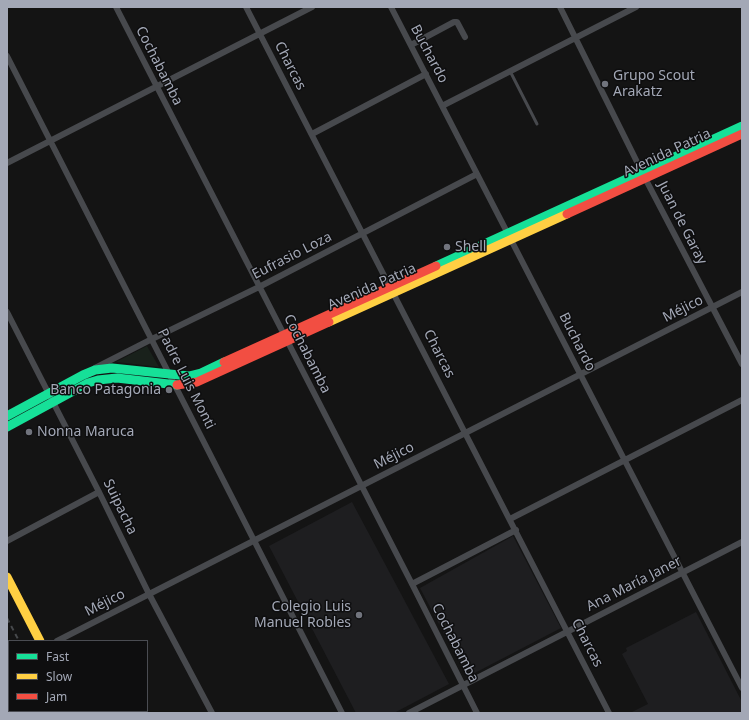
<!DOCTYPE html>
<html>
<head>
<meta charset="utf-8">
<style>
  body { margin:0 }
  #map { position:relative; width:749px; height:720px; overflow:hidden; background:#141414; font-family:"Noto Sans",sans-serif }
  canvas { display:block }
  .frame { position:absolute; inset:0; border:8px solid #a3a8b6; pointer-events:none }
  .legend { position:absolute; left:8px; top:640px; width:140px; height:72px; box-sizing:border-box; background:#0e0e0f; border:1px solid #4a4c52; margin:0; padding:5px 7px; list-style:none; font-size:12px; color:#a3a8b6 }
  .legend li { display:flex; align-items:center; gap:8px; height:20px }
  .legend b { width:20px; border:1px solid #4a4c52 }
</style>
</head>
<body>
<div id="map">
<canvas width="749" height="720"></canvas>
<div class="frame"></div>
<ul class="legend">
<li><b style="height:5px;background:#16e098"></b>Fast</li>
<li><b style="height:5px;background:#ffcf43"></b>Slow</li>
<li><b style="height:5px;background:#f24e42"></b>Jam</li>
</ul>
</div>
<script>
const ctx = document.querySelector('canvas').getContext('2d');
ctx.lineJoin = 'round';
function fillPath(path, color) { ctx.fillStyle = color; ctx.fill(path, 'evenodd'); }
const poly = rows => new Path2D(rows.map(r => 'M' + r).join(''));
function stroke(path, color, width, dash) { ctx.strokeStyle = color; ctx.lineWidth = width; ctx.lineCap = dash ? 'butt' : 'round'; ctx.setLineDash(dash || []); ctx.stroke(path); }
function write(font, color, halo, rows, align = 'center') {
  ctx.font = font + ' "Noto Sans",sans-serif'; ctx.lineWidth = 3; ctx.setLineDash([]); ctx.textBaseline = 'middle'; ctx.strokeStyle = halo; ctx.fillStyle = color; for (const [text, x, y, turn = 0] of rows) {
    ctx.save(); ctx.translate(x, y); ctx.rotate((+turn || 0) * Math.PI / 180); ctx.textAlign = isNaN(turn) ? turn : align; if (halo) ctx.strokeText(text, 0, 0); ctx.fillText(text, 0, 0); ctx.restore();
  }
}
fillPath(poly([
  [352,502,449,684,394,713,356,713,269,546],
  [513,536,561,628,467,677,420,588],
  [696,612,742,702,742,713,630,713,648,704,622,654,627,651,626,648]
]), '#1e1e20');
fillPath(poly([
  [147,346,159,367,116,362]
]), '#19211b');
stroke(poly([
  [510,71,537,124]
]), '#47494d', 3);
stroke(poly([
  [116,7,412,584,477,713],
  [246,7,609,713],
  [391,7,742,688],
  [560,7,645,178,742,364],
  [411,45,454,22,457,22,465,37],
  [7,56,342,713],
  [442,106,636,7],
  [312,134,426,74],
  [7,163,312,7],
  [7,312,99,492,149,594,212,713],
  [95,368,152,339,259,287,477,174],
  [510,519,742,400],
  [7,541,99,492],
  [412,584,516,530],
  [57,641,742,292],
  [409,713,742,542]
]), '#47494d', 6);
stroke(poly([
  [436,266,742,126],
  [7,416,83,375,95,370,112,368,189,376,201,373,224,362],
  [7,427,88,383,98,380,117,378,177,385],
  [75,711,76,713]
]), '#16e098', 9);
stroke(poly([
  [329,322,567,214],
  [7,577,40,641]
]), '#ffcf43', 9);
stroke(poly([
  [567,214,742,134],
  [224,362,436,266],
  [177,385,197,382,329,322]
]), '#f24e42', 9);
stroke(poly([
  [7,618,19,641],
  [57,711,58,713]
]), '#47494c', 2, [5, 4]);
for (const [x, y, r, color] of [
  [605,84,4,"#71747d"],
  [447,247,4,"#71747d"],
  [169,390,4,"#71747d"],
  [29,432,4,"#71747d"],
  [359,615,4,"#71747d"]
]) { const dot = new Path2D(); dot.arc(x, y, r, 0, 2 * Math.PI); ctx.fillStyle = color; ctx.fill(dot); stroke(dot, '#0e0e0f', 1.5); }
write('14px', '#a3a8b6', '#0e0e0f', [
  ["Buchardo",429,54,62],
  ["Cochabamba",159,66,63],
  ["Charcas",290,66,63],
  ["Avenida Patria",667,153,-25],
  ["Juan de Garay",682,223,63],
  ["Eufrasio Loza",292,256,-27],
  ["Avenida Patria",372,287,-24],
  ["Méjico",683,309,-27],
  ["Buchardo",577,342,63],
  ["Cochabamba",307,354,63],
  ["Charcas",439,354,63],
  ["Padre Luis Monti",186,379,63],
  ["Méjico",394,456,-27],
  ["Suipacha",120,507,64],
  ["Ana María Janer",634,584,-27],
  ["Méjico",105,603,-27],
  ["Cochabamba",455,643,63],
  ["Charcas",587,643,63]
]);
write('14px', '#a3a8b6', '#0e0e0f', [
  ["Grupo Scout",613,76],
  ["Arakatz",613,92],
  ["Shell",455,247],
  ["Banco Patagonia",161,390,"right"],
  ["Nonna Maruca",37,432],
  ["Colegio Luis",351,607,"right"],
  ["Manuel Robles",351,623,"right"]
], 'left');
</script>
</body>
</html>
